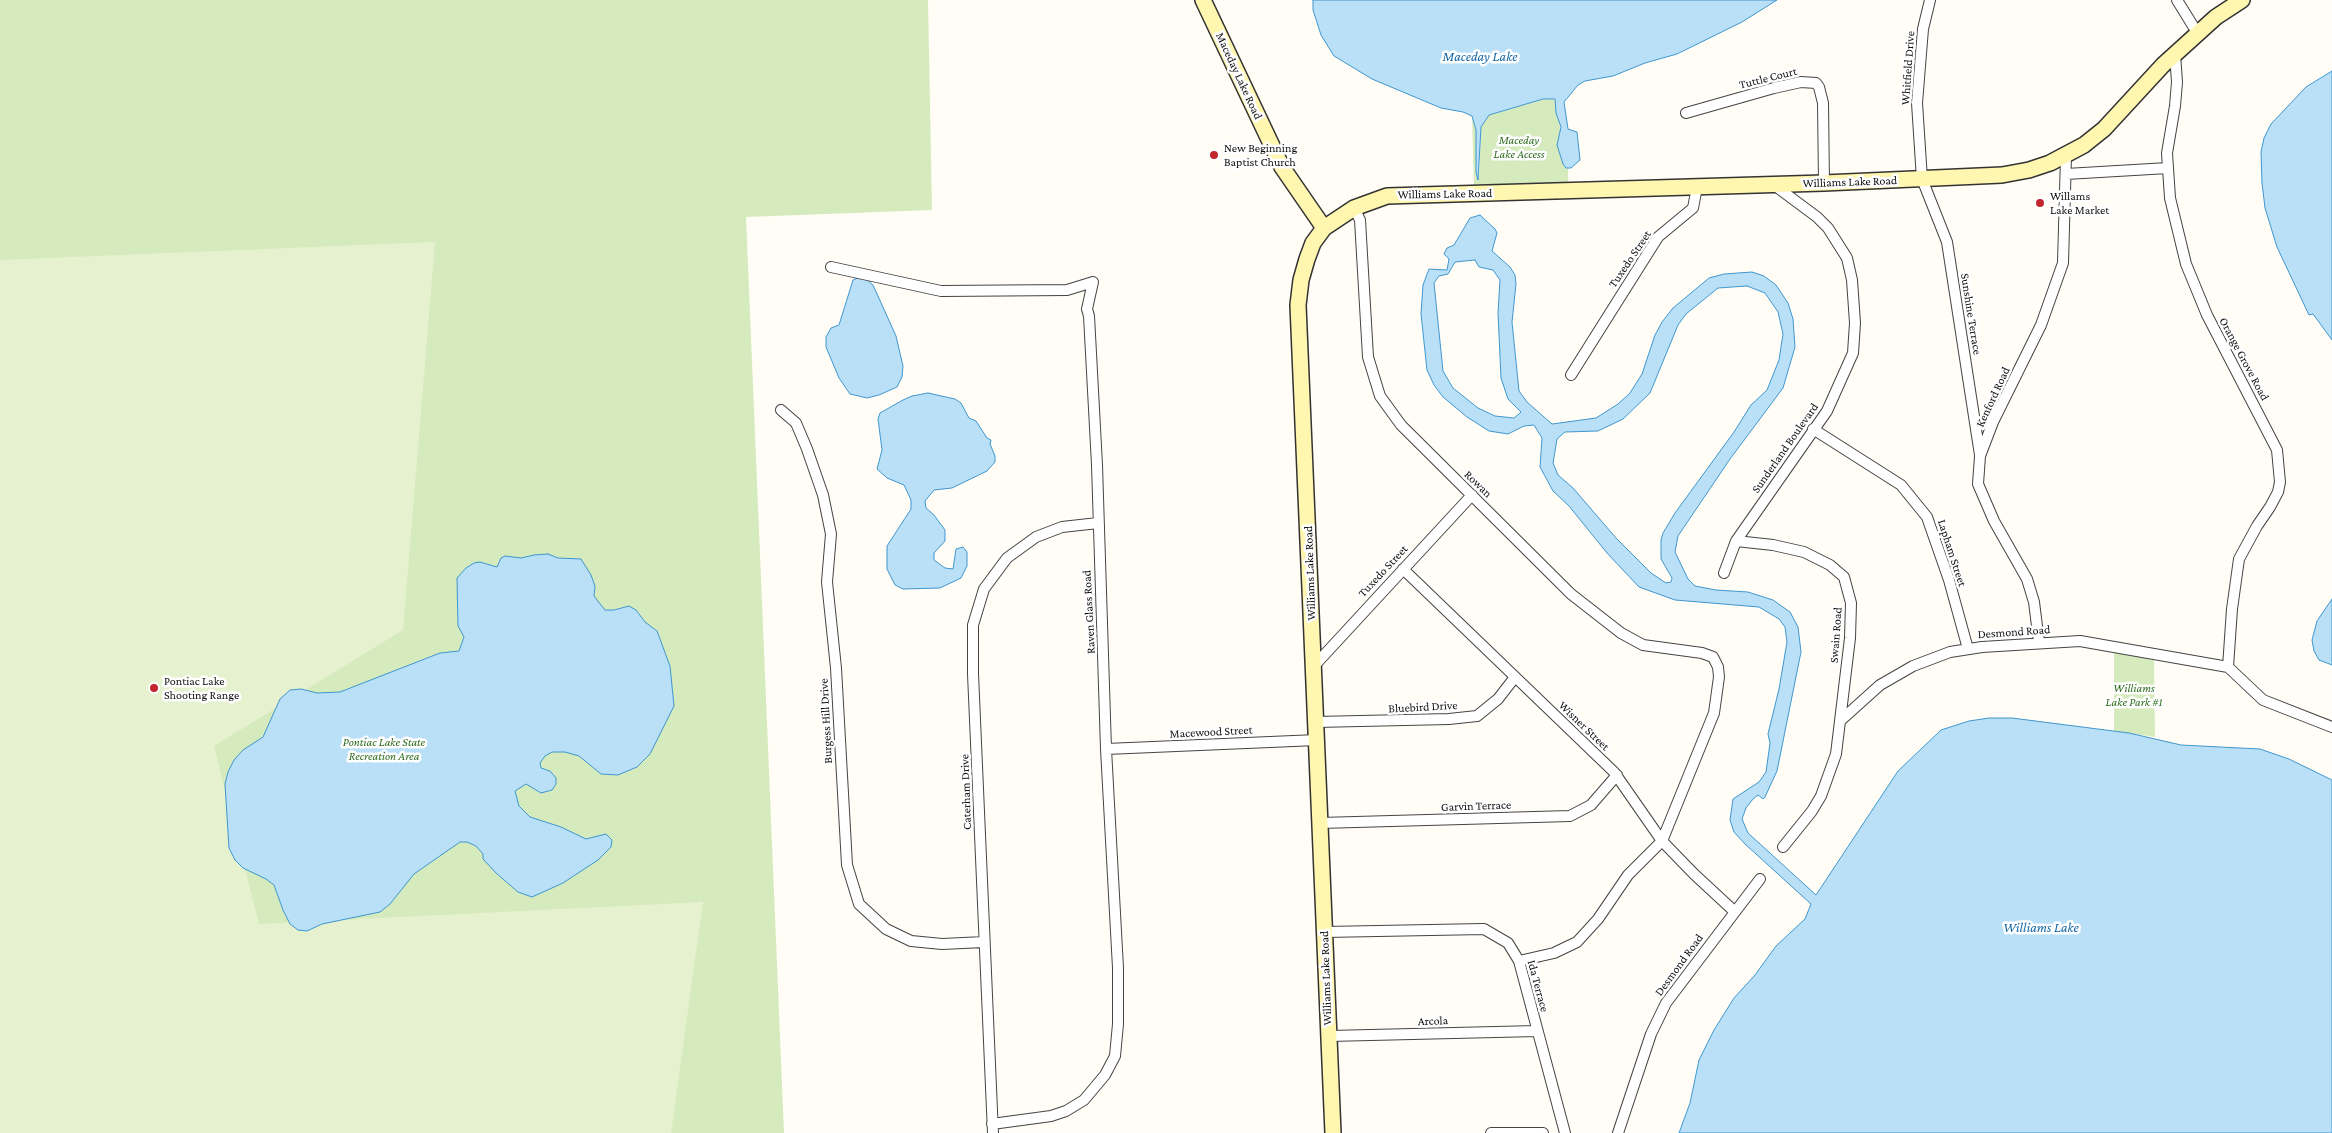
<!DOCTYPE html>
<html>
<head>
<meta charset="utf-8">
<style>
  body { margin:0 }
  canvas { display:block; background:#fffdf5 }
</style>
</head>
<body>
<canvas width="2332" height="1133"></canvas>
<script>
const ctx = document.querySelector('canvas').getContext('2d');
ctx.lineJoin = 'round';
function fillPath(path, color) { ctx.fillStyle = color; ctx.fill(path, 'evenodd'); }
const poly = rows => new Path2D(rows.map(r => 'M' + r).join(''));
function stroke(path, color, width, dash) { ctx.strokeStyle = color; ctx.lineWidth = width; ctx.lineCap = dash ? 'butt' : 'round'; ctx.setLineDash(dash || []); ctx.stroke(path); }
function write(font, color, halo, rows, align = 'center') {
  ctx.font = font + ' "Crimson Pro",serif'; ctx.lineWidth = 5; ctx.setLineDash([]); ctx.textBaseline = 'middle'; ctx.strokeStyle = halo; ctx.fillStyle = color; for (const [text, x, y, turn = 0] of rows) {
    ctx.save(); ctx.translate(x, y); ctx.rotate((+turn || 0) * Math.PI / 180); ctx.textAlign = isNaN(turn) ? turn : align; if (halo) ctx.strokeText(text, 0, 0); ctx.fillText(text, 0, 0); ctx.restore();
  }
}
fillPath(poly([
  [0,0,928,0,932,210,746,217,784,1133,0,1133],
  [1543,99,1556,100,1566,168,1568,168,1568,185,1474,186,1472,116,1476,130,1476,154,1479,177,1481,127,1487,116],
  [2114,652,2154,660,2155,737,2114,731]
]), '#d5ebbd');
fillPath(poly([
  [435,242,403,630,214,746,259,924,703,902,671,1133,0,1133,0,260]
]), '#e6f2cf');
const water = poly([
  [1313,0,1777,0,1742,22,1677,54,1645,63,1613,76,1585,81,1578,85,1564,102,1568,129,1577,132,1580,160,1571,168,1566,168,1563,164,1557,145,1561,127,1556,113,1555,99,1543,99,1489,115,1481,127,1478,180,1476,172,1476,130,1472,116,1463,112,1441,108,1372,79,1334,56,1321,35,1313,10,1313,0],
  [2332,71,2332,340,2313,314,2309,315,2277,247,2265,208,2262,183,2261,152,2264,138,2271,124,2306,87,2332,71],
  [1480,215,1495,229,1497,233,1492,251,1510,267,1515,275,1516,284,1512,322,1519,391,1527,402,1552,424,1596,418,1618,404,1630,393,1642,374,1655,335,1662,322,1673,308,1709,278,1724,274,1752,272,1764,276,1776,285,1788,303,1793,319,1795,347,1783,388,1730,459,1678,536,1675,552,1688,579,1695,586,1716,590,1748,592,1773,600,1790,612,1798,627,1801,652,1777,771,1765,797,1763,799,1758,795,1753,799,1746,808,1742,819,1748,833,1816,895,1898,771,1941,730,1969,721,1989,718,2012,718,2129,733,2181,745,2260,749,2289,759,2332,780,2332,1133,1679,1133,1690,1103,1699,1060,1714,1030,1734,998,1755,975,1776,946,1805,919,1811,904,1745,844,1734,832,1730,820,1733,799,1759,782,1766,772,1770,743,1768,734,1779,689,1787,642,1785,627,1779,619,1759,607,1675,600,1639,587,1607,553,1569,506,1553,491,1540,467,1542,438,1534,425,1524,426,1508,434,1489,431,1467,417,1443,397,1434,385,1427,370,1421,314,1423,285,1429,269,1447,270,1449,259,1444,254,1447,248,1454,245,1470,218,1480,215],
  [1475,260,1479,267,1493,270,1500,280,1498,313,1501,378,1508,399,1521,412,1514,418,1495,416,1478,408,1453,388,1443,371,1434,283,1439,276,1448,274,1455,262,1475,260],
  [1747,286,1765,293,1778,312,1783,334,1779,360,1767,390,1751,405,1734,432,1675,513,1663,533,1661,540,1661,559,1672,578,1671,582,1666,583,1651,573,1616,538,1573,488,1558,475,1553,463,1557,439,1565,432,1598,431,1623,419,1650,393,1678,325,1686,314,1718,288,1747,286],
  [862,276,873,285,896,336,903,366,902,377,897,387,879,395,867,398,850,394,839,378,826,347,826,337,831,328,839,325,853,280,862,276],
  [928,393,955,399,961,403,969,418,976,421,987,438,991,440,990,444,995,456,995,462,987,471,952,488,934,490,925,501,926,508,934,515,945,530,945,541,934,553,934,560,945,568,953,569,956,549,963,547,967,552,967,566,961,578,940,588,903,589,895,585,887,569,887,546,911,509,911,500,904,485,887,478,877,469,882,450,878,419,880,413,903,400,912,396,928,393],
  [548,554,558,558,581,559,591,575,595,586,594,596,605,610,614,610,629,606,636,610,645,622,657,631,670,666,674,706,650,754,637,767,618,775,601,774,579,756,565,752,552,752,545,756,540,763,541,768,550,771,556,778,556,784,552,790,541,793,526,784,515,791,519,806,530,817,561,827,586,839,606,834,612,840,611,847,598,860,563,883,532,897,518,892,496,873,483,859,483,854,476,846,467,842,460,842,414,874,390,904,380,912,322,924,307,931,298,930,290,924,283,910,274,885,266,879,243,868,235,860,229,848,225,784,228,772,234,760,243,750,263,737,280,699,290,690,301,689,317,693,340,692,440,653,459,651,464,637,458,626,457,578,466,568,474,563,480,562,497,567,501,558,505,556,521,558,534,555,548,554],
  [2332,599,2332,665,2319,660,2314,651,2312,640,2317,621,2332,599]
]);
fillPath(water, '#b9e0f7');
stroke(water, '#3f96cf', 1);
const street = poly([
  [1930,0,1923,29,1917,103,1921,164,1922,179,1947,242,1980,455],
  [2177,0,2198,34],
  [2175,54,2177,82,2175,106,2167,153,2170,198,2186,264,2207,315,2277,450,2280,482,2278,492,2270,507,2257,526,2239,559,2232,609,2228,667],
  [1686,113,1774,88,1801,82,1816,83,1819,87,1823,103,1824,183],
  [2066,174,2168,168],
  [1354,208,1360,220,1368,357,1380,396,1401,425,1571,594,1621,633,1643,645,1702,653,1713,657,1718,667,1719,677,1714,713,1662,841,1628,875,1598,919,1577,942,1554,953,1519,961],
  [831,267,941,291,1067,290,1093,282,1087,309,1089,316,1097,465,1106,749,1118,968,1118,1024,1115,1056,1105,1075,1084,1100,1066,1111,1051,1116,992,1124],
  [1571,375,1658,237,1693,208,1697,187],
  [781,410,796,423,807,449,823,495,831,534,827,582,836,668,847,865,859,904,886,929,911,941,942,944,984,942],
  [1813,429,1901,485,1927,517,1949,580,1968,649],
  [1736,541,1773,545,1804,552,1830,565,1844,577,1851,603,1850,638,1840,721],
  [1403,569,1614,772,1662,841,1694,874,1735,912],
  [1724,573,1736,541,1827,411,1853,353,1855,323,1852,280,1847,258,1828,228,1817,217,1774,185],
  [2039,642,2034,602,2027,579,1994,521,1978,484,1980,456,1993,422,2041,325,2063,263,2066,156],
  [1314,666,1472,495],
  [1316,722,1449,719,1477,716,1498,699,1515,677],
  [1106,749,1317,740],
  [1320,823,1570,816,1591,805,1617,775],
  [1783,847,1812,811,1821,796,1836,754,1840,721,1880,685,1913,666,1950,652,1982,647,2080,641,2228,667,2263,700,2332,727],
  [1324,932,1484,929,1508,943,1519,961,1565,1133],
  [1329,1036,1537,1031],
  [993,1133,973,674,973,625,984,589,1007,558,1036,537,1062,527,1098,523],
  [1491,1133,1543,1133],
  [1618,1133,1651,1034,1666,1003,1760,879]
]);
const secondary = poly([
  [1203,0,1282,167,1324,228],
  [1333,1133,1298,305,1301,280,1307,259,1313,243,1324,228,1354,208,1387,196,1824,183,2002,175,2029,170,2050,163,2084,145,2104,129,2163,65,2216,17,2242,0]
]);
stroke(street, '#444', 12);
stroke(secondary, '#333', 18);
stroke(street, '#fff', 10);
stroke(secondary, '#fff6b0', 15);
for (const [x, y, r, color] of [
  [1214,155,5,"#c4262e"],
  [2040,203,5,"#c4262e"],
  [154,688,5,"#c4262e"]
]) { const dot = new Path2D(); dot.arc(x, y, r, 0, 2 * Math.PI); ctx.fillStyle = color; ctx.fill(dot); stroke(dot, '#fff', 2); }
write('12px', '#111', '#fff', [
  ["Whitfield Drive",1908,68,-86],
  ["Maceday Lake Road",1239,76,65],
  ["Tuttle Court",1768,78,-14],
  ["Williams Lake Road",1850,182,-2],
  ["Williams Lake Road",1445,194,-1],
  ["Tuxedo Street",1630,259,-56],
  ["Sunshine Terrace",1971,314,81],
  ["Orange Grove Road",2244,359,62],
  ["Kenford Road",1993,397,-65],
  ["Sunderland Boulevard",1785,448,-55],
  ["Rowan",1478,484,44],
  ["Lapham Street",1952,553,72],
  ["Tuxedo Street",1383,571,-47],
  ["Williams Lake Road",1310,573,-92],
  ["Raven Glass Road",1089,612,-93],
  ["Desmond Road",2014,632,-4],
  ["Swain Road",1836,635,-86],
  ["Bluebird Drive",1423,707,-3],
  ["Burgess Hill Drive",826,721,-93],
  ["Wisner Street",1584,726,44],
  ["Macewood Street",1211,732,-3],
  ["Caterham Drive",966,792,-92],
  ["Garvin Terrace",1476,806,-2],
  ["Desmond Road",1679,965,-54],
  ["Williams Lake Road",1326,978,-92],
  ["Ida Terrace",1538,986,75],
  ["Arcola",1433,1021,-2]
]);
write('italic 12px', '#2f6b1f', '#fff', [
  ["Maceday",1519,140],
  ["Lake Access",1519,154],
  ["Williams",2134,688],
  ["Lake Park #1",2134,702],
  ["Pontiac Lake State",384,742],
  ["Recreation Area",384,756]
]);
write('12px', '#111', '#fff', [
  ["New Beginning",1224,148],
  ["Baptist Church",1224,162],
  ["Willams",2050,196],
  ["Lake Market",2050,210],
  ["Pontiac Lake",164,681],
  ["Shooting Range",164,695]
], 'left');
write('italic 14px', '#1768a6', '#fff', [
  ["Maceday Lake",1480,57],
  ["Williams Lake",2041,928]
]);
</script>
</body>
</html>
